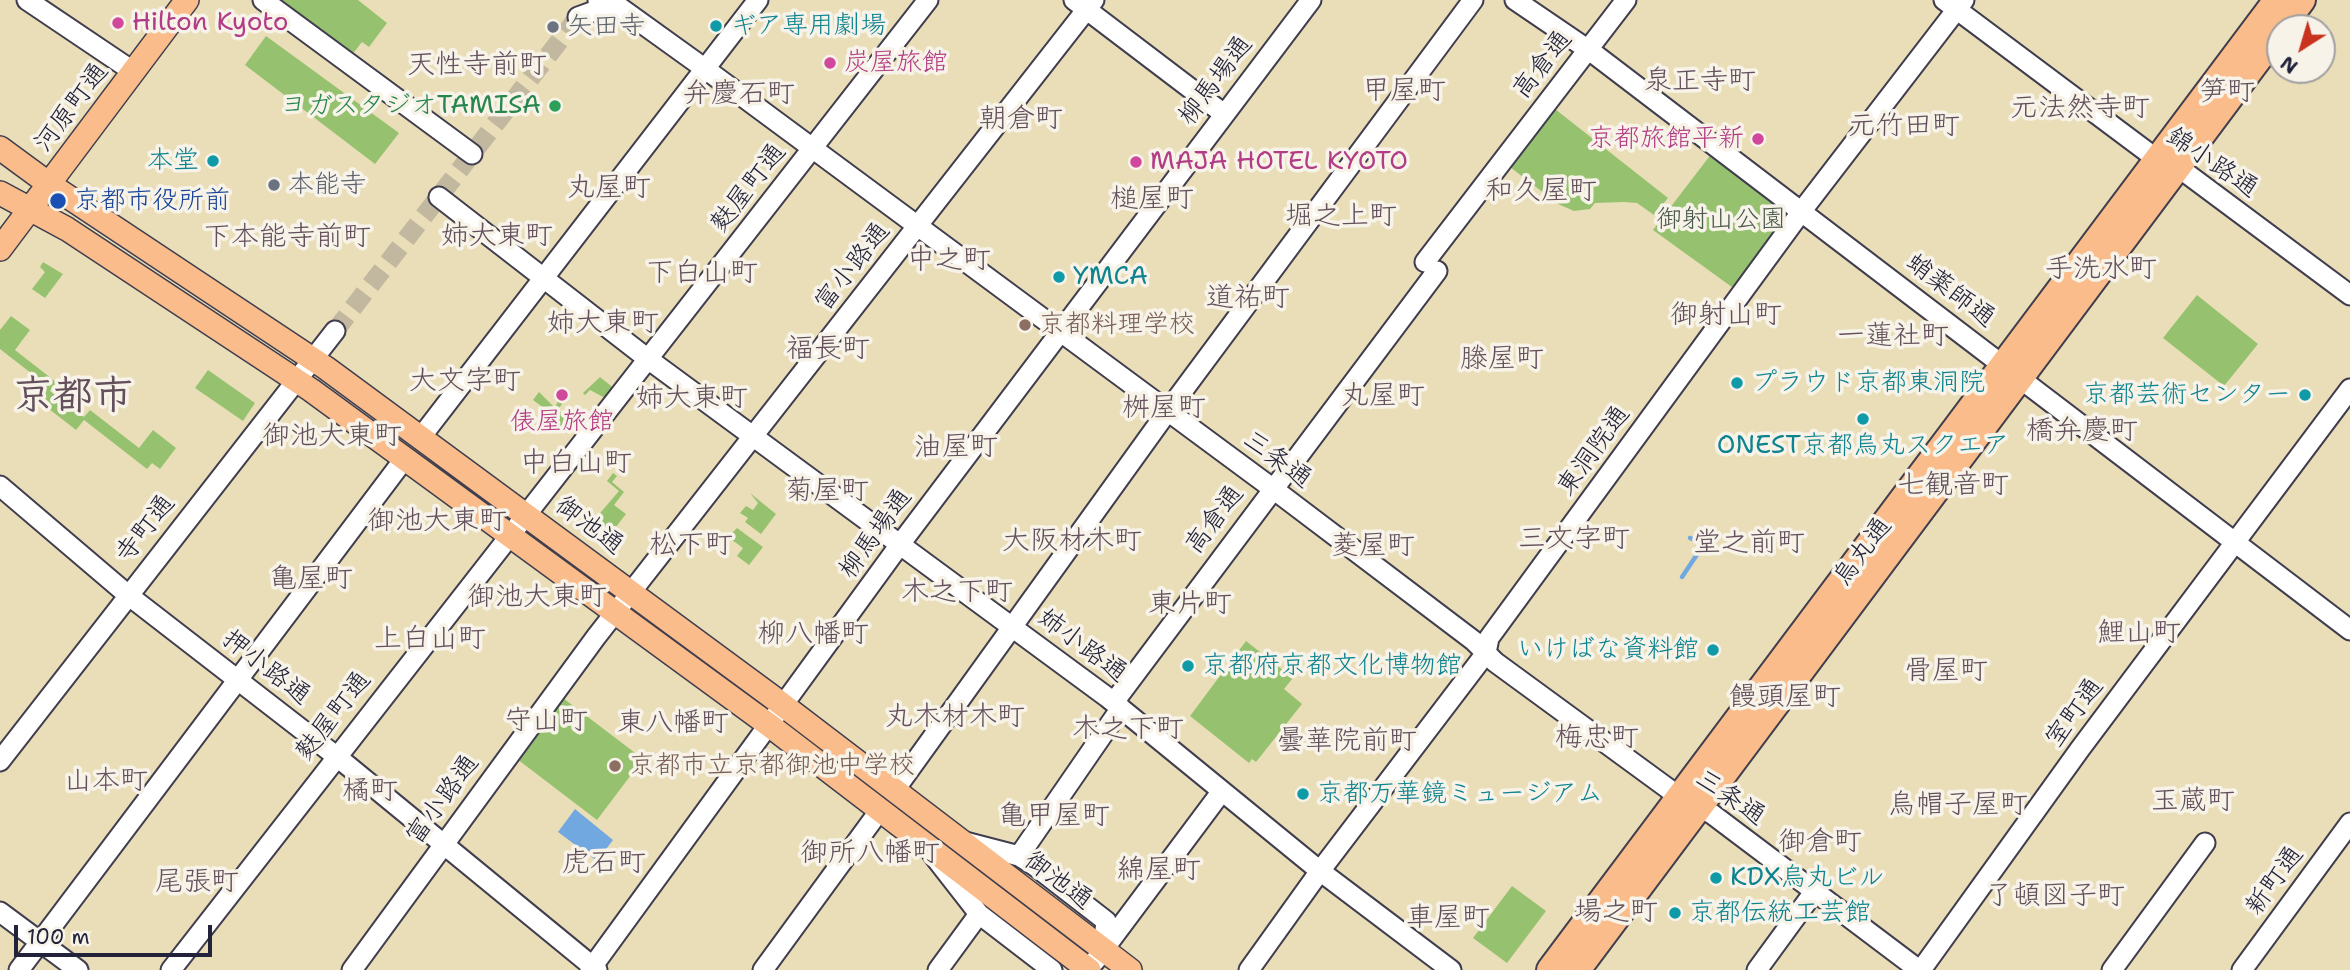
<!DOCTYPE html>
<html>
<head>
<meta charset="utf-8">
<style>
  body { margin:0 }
  #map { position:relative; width:2350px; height:970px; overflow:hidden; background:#eadeb9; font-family:"Shantell Sans",sans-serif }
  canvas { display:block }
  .north { position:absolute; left:2266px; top:14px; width:70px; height:70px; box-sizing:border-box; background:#f7f3e8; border:2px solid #a29fa3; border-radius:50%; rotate:217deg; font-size:19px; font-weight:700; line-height:28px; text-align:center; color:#22223b }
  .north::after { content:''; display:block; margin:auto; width:24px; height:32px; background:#c8321e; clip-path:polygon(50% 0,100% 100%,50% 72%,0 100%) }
  .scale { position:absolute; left:14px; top:925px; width:198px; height:32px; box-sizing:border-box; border:4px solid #22223b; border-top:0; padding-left:9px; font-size:21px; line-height:24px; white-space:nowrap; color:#22223b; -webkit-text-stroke:5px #f7f3e8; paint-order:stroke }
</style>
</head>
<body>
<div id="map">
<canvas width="2350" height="970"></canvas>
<div class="north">N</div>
<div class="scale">100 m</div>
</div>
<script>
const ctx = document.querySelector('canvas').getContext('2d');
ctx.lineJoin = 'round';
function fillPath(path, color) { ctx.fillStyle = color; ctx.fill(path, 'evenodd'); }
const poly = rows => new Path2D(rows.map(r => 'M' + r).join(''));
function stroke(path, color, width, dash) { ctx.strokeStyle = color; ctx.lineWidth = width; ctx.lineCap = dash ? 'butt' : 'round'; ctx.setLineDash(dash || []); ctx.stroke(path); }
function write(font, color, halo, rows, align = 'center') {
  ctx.font = font + ' "Shantell Sans","Klee One",sans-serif'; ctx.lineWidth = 7; ctx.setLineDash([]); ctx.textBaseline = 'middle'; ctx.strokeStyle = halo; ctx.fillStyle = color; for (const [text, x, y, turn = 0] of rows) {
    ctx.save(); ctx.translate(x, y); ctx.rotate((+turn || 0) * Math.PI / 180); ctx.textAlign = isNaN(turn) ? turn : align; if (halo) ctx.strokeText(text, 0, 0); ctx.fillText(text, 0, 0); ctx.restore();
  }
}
fillPath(poly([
  [279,0,358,0,387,23,369,47,362,42,351,56],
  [266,36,399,133,375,164,245,65],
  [1555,109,1668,198,1654,215,1637,203,1624,202,1595,203,1590,209,1574,211,1558,204,1510,167],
  [1712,153,1792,215,1736,290,1653,230],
  [43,262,63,274,45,298,32,289,45,272,40,267],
  [2197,295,2258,344,2224,386,2163,338],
  [11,316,30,330,15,350,56,382,50,391,84,417,90,410,139,448,153,430,176,448,160,469,152,463,147,469,84,420,76,430,35,398,45,384,0,349,0,330],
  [208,370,255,403,243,421,195,388],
  [600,377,616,390,582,434,572,426,566,433,538,410,541,406,533,400,539,392,555,408,558,401,562,404,558,410,583,429,590,420,583,414,591,416,605,398,590,390,585,395,583,393],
  [613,473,617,476,612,482,624,492,614,505,626,514,612,532,595,519,619,491,607,481],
  [750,493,776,514,761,534,745,522,748,518,740,513,746,506,753,510,758,503],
  [737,528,763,547,749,565,737,556,743,548,728,537],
  [1246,641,1293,678,1284,689,1302,704,1256,762,1252,759,1249,763,1190,716],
  [563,698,643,759,597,820,517,759],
  [1512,886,1546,911,1507,963,1473,938]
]), '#96c270');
fillPath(poly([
  [575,809,613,840,597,861,558,832]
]), '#70a8df');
stroke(poly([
  [1682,577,1704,544,1690,538]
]), '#70a8df', 4.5);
stroke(poly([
  [335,331,578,17]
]), '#c2b8a0', 19, [19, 10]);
const minor = poly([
  [27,0,134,72],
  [263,0,472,154],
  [1074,0,1224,114],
  [1515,0,1593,53,2350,630],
  [1944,0,2158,160,2178,167,2350,295],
  [598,1,615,4,704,68,1272,488,1474,641,1495,662,1670,790,1712,814,1919,970],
  [578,17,614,4],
  [439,197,648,359,1107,697,1320,871,1451,970],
  [1425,262,1626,0],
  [421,437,758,0],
  [0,486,128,595,336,756,597,970],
  [1114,702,1437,271],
  [0,761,335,331],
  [894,791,1167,412,1473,0],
  [965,842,1019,856,1035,866,1106,921,1103,950],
  [933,855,979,914,1052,970],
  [1019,856,1121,708],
  [0,912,78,970],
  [1095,961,1222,791],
  [19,970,405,458],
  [171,970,928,0],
  [352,970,596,637,1094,0],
  [590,970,901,543,1311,0],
  [763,970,880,810],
  [938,970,979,914],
  [1249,970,1320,871,1486,653,1489,638,1804,208,1964,0],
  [1757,970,1814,892],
  [1921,970,2080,749,2350,389],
  [2112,970,2205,843],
  [2242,970,2350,823]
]);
const major = poly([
  [0,148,49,184,326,368,771,696,1130,970],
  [0,193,67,229,311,390,769,725,1089,970],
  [0,249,187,0]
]);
const highway = poly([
  [2281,28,2302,0],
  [1550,970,2277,0],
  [1577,970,2280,30]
]);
stroke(minor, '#403e4e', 23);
stroke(major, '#403e4e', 26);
stroke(highway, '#403e4e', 30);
stroke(minor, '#fff', 19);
stroke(major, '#f9bc8a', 23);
stroke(highway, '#f9bc8a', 26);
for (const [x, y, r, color] of [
  [118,23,7,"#d1479c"],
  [716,26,7,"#0f9aa8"],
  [553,27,7,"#6b7280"],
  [830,63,7,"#d1479c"],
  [555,106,7,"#2e9e5b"],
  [1758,139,7,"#d1479c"],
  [213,161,7,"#0f9aa8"],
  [1136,162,7,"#d1479c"],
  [274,185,7,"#6b7280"],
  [58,201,9,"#1a4fb4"],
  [1059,277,7,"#0f9aa8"],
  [1025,325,7,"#8d6e63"],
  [1737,383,7,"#0f9aa8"],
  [562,395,7,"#d1479c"],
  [2305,395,7,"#0f9aa8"],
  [1863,419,7,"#0f9aa8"],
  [1713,650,7,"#0f9aa8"],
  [1188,666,7,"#0f9aa8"],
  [615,766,7,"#8d6e63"],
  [1303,794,7,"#0f9aa8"],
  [1716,878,7,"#0f9aa8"],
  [1675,913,7,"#0f9aa8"]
]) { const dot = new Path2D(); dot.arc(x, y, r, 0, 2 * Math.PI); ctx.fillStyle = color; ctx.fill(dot); stroke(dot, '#f7f3e8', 2.5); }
write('26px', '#b23c85', '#f7f3e8', [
  ["Hilton Kyoto",132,23],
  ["炭屋旅館",844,63],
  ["京都旅館平新",1744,139,"right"],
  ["MAJA HOTEL KYOTO",1150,162],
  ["俵屋旅館",562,422,"center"]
], 'left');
write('26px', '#0d838f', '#f7f3e8', [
  ["ギア専用劇場",730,26],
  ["本堂",199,161,"right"],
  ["YMCA",1073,277],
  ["プラウド京都東洞院",1751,383],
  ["京都芸術センター",2291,395,"right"],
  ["ONEST京都烏丸スクエア",1863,446,"center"],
  ["いけばな資料館",1699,650,"right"],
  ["京都府京都文化博物館",1202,666],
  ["京都万華鏡ミュージアム",1317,794],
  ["KDX烏丸ビル",1730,878],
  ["京都伝統工芸館",1689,913]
], 'left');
write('26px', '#5b616d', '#f7f3e8', [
  ["矢田寺",567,27],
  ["本能寺",288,185]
], 'left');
write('26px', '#22223b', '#f7f3e8', [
  ["高倉通",1543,65,-52],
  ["柳馬場通",1216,81,-53],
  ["河原町通",72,108,-53],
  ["錦小路通",2212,163,34],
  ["麩屋町通",749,188,-52],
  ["富小路通",853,267,-52],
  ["蛸薬師通",1950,291,37],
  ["東洞院通",1594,451,-54],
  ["三条通",1277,460,36],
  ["高倉通",1215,520,-53],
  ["御池通",589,526,37],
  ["寺町通",146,529,-52],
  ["柳馬場通",876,534,-54],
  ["烏丸通",1863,552,-53],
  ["姉小路通",1082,646,37],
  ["押小路通",266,668,38],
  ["室町通",2075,713,-54],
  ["麩屋町通",334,716,-52],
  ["三条通",1730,798,34],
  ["富小路通",443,800,-54],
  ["御池通",1058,881,37],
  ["新町通",2275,881,-54]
]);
write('26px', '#27864d', '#f7f3e8', [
  ["ヨガスタジオTAMISA",541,106]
], 'right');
write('26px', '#164399', '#f7f3e8', [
  ["京都市役所前",74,201]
], 'left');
write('26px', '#4b5a4e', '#f7f3e8', [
  ["御射山公園",1721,220]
]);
write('26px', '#785e54', '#f7f3e8', [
  ["京都料理学校",1039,325],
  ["京都市立京都御池中学校",629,766]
], 'left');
write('28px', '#63505c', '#f7f3e8', [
  ["天性寺前町",477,66],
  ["泉正寺町",1700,82],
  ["甲屋町",1404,92],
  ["笋町",2227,93],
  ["弁慶石町",739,95],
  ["元法然寺町",2080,109],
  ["朝倉町",1021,120],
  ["元竹田町",1904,127],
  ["丸屋町",609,189],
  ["和久屋町",1541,192],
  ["槌屋町",1152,200],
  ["堀之上町",1341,217],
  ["姉大東町",497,237],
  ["下本能寺前町",287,238],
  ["中之町",949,261],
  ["手洗水町",2101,270],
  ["下白山町",702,274],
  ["道祐町",1248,299],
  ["御射山町",1726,316],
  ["姉大東町",603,324],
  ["一蓮社町",1893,337],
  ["福長町",828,350],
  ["滕屋町",1502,360],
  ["大文字町",465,382],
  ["丸屋町",1383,397],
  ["姉大東町",692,399],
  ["桝屋町",1164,409],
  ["橋弁慶町",2082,432],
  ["御池大東町",332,437],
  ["油屋町",956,448],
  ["中白山町",576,464],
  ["七観音町",1953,486],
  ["菊屋町",827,492],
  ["御池大東町",437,522],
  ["三文字町",1574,540],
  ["大阪材木町",1072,542],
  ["堂之前町",1749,544],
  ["松下町",691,546],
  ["菱屋町",1373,547],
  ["亀屋町",311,580],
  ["木之下町",957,593],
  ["御池大東町",537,598],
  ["東片町",1190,605],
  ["鯉山町",2139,634],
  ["柳八幡町",813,635],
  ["上白山町",430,640],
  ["骨屋町",1946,672],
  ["饅頭屋町",1785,698],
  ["丸木材木町",955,718],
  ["守山町",546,722],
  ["東八幡町",673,724],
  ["木之下町",1128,730],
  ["梅忠町",1597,739],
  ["曇華院前町",1347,742],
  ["山本町",106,782],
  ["橘町",370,792],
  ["玉蔵町",2193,802],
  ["烏帽子屋町",1958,806],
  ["亀甲屋町",1054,817],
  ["御倉町",1820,843],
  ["御所八幡町",870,854],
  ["虎石町",604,864],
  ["綿屋町",1159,871],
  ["尾張町",197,883],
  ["了頓図子町",2055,897],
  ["場之町",1616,913],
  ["車屋町",1448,919]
]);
write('bold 40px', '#63505c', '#f7f3e8', [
  ["京都市",73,398]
]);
</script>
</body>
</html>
